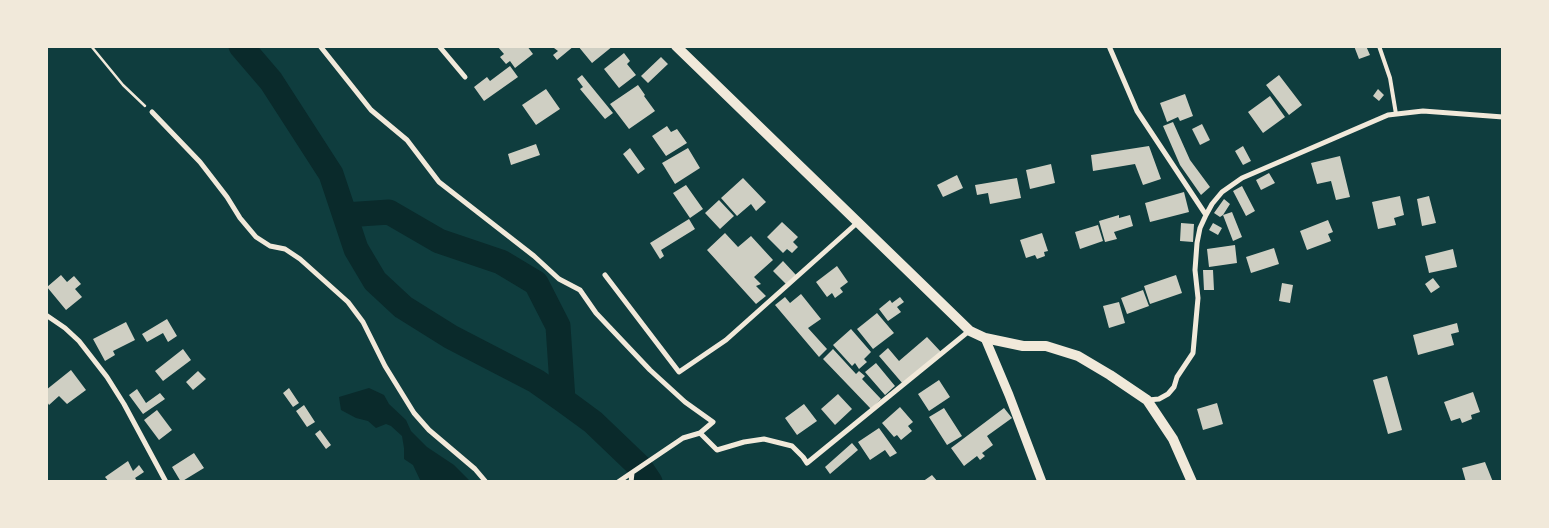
<!DOCTYPE html>
<html>
<head>
<meta charset="utf-8">
<style>
  body { margin:0 }
  #map { position:relative; width:1549px; height:528px; overflow:hidden; background:#0f3d3e; font-family:"Open Sans",sans-serif }
  canvas { display:block }
  .frame { position:absolute; inset:0; border:48px solid #f1e9da; pointer-events:none }
</style>
</head>
<body>
<div id="map">
<canvas width="1549" height="528"></canvas>
<div class="frame"></div>
</div>
<script>
const ctx = document.querySelector('canvas').getContext('2d');
ctx.lineJoin = 'round';
function fillPath(path, color) { ctx.fillStyle = color; ctx.fill(path, 'evenodd'); }
const poly = rows => new Path2D(rows.map(r => 'M' + r).join(''));
function stroke(path, color, width, dash) { ctx.strokeStyle = color; ctx.lineWidth = width; ctx.lineCap = dash ? 'butt' : 'round'; ctx.setLineDash(dash || []); ctx.stroke(path); }
fillPath(poly([
  [369,388,384,395,389,404,406,420,411,431,427,447,454,465,471,482,421,482,413,465,404,459,404,448,402,436,391,426,386,424,376,428,368,421,356,418,341,410,339,397]
]), '#0a2a2b');
stroke(poly([
  [241,46,271,81,331,174,356,249,375,281,403,307,451,337,536,381,563,400,593,422,640,467,650,482],
  [345,215,389,212,439,241,501,262,536,283,558,326,563,400]
]), '#0a2a2b', 25);
fillPath(poly([
  [497,46,527,46,533,54,515,68,510,61,506,64,500,57,504,54],
  [556,46,574,46,557,60,553,55,558,51,554,48],
  [578,46,613,46,592,63],
  [1354,46,1366,46,1370,55,1359,59],
  [624,53,630,61,627,64,636,75,619,88,604,69],
  [661,57,668,64,648,83,641,76],
  [510,66,518,77,484,101,474,87,487,77,490,81],
  [582,75,613,113,605,119,580,89,583,87,577,79],
  [1279,75,1302,105,1289,115,1266,85],
  [638,85,645,95,644,96,655,111,629,129,610,104],
  [546,89,560,109,536,125,522,105],
  [1378,89,1384,95,1379,101,1373,96],
  [1185,94,1193,116,1180,121,1178,117,1167,122,1160,103],
  [1270,96,1285,117,1263,133,1248,112],
  [1173,122,1190,160,1210,187,1201,195,1180,165,1163,126],
  [1202,124,1210,140,1200,145,1192,129],
  [667,126,671,132,677,129,687,143,666,156,652,136],
  [536,144,540,155,511,165,508,154],
  [1149,146,1161,179,1143,185,1135,164,1093,171,1091,155],
  [1243,146,1251,161,1243,165,1235,151],
  [630,148,645,169,638,174,623,154],
  [688,148,700,168,675,184,662,163],
  [1340,156,1350,197,1336,200,1331,181,1317,184,1311,163],
  [1051,164,1055,183,1030,189,1026,170],
  [1269,173,1275,183,1261,190,1256,180],
  [957,175,963,188,943,197,937,185],
  [743,178,766,202,756,211,751,204,737,216,721,198],
  [1017,178,1021,198,990,204,988,193,977,195,975,185],
  [686,185,703,209,690,218,673,193],
  [1242,186,1255,211,1246,216,1233,191],
  [1184,192,1189,212,1150,222,1145,203],
  [1400,196,1404,215,1394,218,1396,225,1378,229,1372,202],
  [1429,196,1436,223,1422,226,1417,199],
  [1224,199,1230,204,1223,215,1220,217,1214,213],
  [719,200,734,216,720,229,705,213],
  [1232,212,1242,237,1233,241,1223,215],
  [1119,215,1119,218,1130,215,1133,226,1114,232,1117,239,1105,242,1099,221],
  [689,219,695,229,661,250,664,256,660,259,650,243],
  [1328,220,1333,232,1328,234,1331,241,1307,250,1300,231],
  [782,222,798,237,793,242,798,247,792,253,787,249,783,253,767,237],
  [1181,223,1194,224,1193,242,1180,241],
  [1213,223,1222,228,1218,235,1209,230],
  [1098,225,1103,241,1080,249,1075,232],
  [725,233,738,247,751,236,773,260,754,277,761,284,756,286,766,296,756,304,707,250],
  [1042,233,1048,251,1044,252,1045,256,1037,259,1035,255,1026,258,1020,240],
  [1235,245,1237,263,1209,267,1207,249],
  [1274,248,1279,264,1251,273,1246,257],
  [1453,249,1457,267,1429,273,1425,256],
  [783,261,796,275,786,284,773,271],
  [837,266,848,282,840,288,843,292,835,298,832,293,827,297,816,282],
  [1203,270,1213,270,1214,290,1204,290],
  [61,275,67,282,74,276,81,284,75,289,82,297,66,310,47,287],
  [1176,275,1182,293,1150,304,1144,286],
  [1433,278,1440,287,1431,293,1425,284],
  [1282,283,1293,285,1290,303,1279,301],
  [1143,290,1149,306,1127,314,1121,298],
  [801,294,821,319,808,328,827,349,819,357,775,305,785,297,790,303],
  [900,297,904,302,897,307,901,312,888,321,879,309,890,300,892,303],
  [1119,302,1125,323,1109,328,1103,306],
  [877,313,894,333,873,349,857,329],
  [167,319,177,336,168,342,163,333,147,342,142,334],
  [126,322,135,340,113,351,115,355,105,361,93,339],
  [1457,323,1459,332,1451,334,1454,345,1418,355,1413,335],
  [851,329,871,352,864,359,867,362,859,369,855,363,852,366,833,345],
  [927,337,941,352,903,384,879,356,888,348,899,361],
  [183,349,191,360,163,381,155,371],
  [833,349,856,374,859,371,865,376,862,379,881,399,871,409,823,359],
  [876,363,895,386,885,395,865,372],
  [71,370,86,390,67,404,59,396,49,405,46,400,46,390],
  [198,371,206,379,193,390,186,382],
  [1387,376,1402,430,1388,434,1373,380],
  [939,380,950,397,929,411,918,394],
  [289,388,299,403,293,407,283,393],
  [137,389,146,403,160,393,165,399,143,414,129,395],
  [1473,392,1480,412,1471,415,1472,419,1462,423,1460,418,1451,421,1444,402],
  [838,394,852,409,835,425,821,409],
  [1217,403,1223,424,1203,430,1197,409],
  [804,404,817,421,797,435,785,418],
  [304,405,315,422,307,427,296,411],
  [900,407,913,422,908,426,912,431,901,440,897,435,894,437,882,423],
  [944,408,962,436,947,445,929,417],
  [1004,408,1012,418,987,436,993,445,982,453,985,456,980,460,977,456,964,466,951,448],
  [157,410,172,430,159,440,144,420],
  [879,428,897,453,890,457,885,450,870,460,858,442],
  [320,430,331,445,326,449,315,434],
  [852,443,858,450,830,474,825,467],
  [194,453,204,468,181,482,172,467],
  [128,461,133,471,139,465,144,472,135,478,138,482,109,482,105,477],
  [1485,462,1493,482,1466,482,1462,468],
  [932,475,938,482,922,482]
]), '#cfcfc3');
stroke(poly([
  [91,46,123,85,145,106]
]), '#f1e9da', 2.5);
stroke(poly([
  [1379,46,1390,78,1396,114]
]), '#f1e9da', 4);
stroke(poly([
  [320,46,371,110,407,140,439,182,534,256,559,279,580,290,596,313,650,370,685,402,713,422,700,433],
  [439,46,465,77],
  [1109,46,1137,111,1206,215],
  [152,112,200,162,227,197,240,218,256,237,270,246,285,249,300,259,348,302,363,322,385,366,414,413,429,430,475,469,486,482],
  [605,275,679,372,726,340,857,223],
  [46,315,65,328,79,341,107,377,124,404,166,482],
  [1148,400,1159,399,1168,394,1174,387,1177,377,1193,353,1198,298,1195,270,1197,243,1200,228,1206,215,1212,204,1222,192,1242,178,1388,115,1423,111,1503,117],
  [618,482,683,438,700,433,717,450,744,442,764,439,792,446,803,457,807,463,969,331],
  [631,482,632,473]
]), '#f1e9da', 5);
stroke(poly([
  [985,338,1009,395,1042,482]
]), '#f1e9da', 9);
stroke(poly([
  [676,46,970,331,985,338,1023,346,1046,346,1078,356,1110,375,1147,400,1173,439,1192,482]
]), '#f1e9da', 10);
</script>
</body>
</html>
